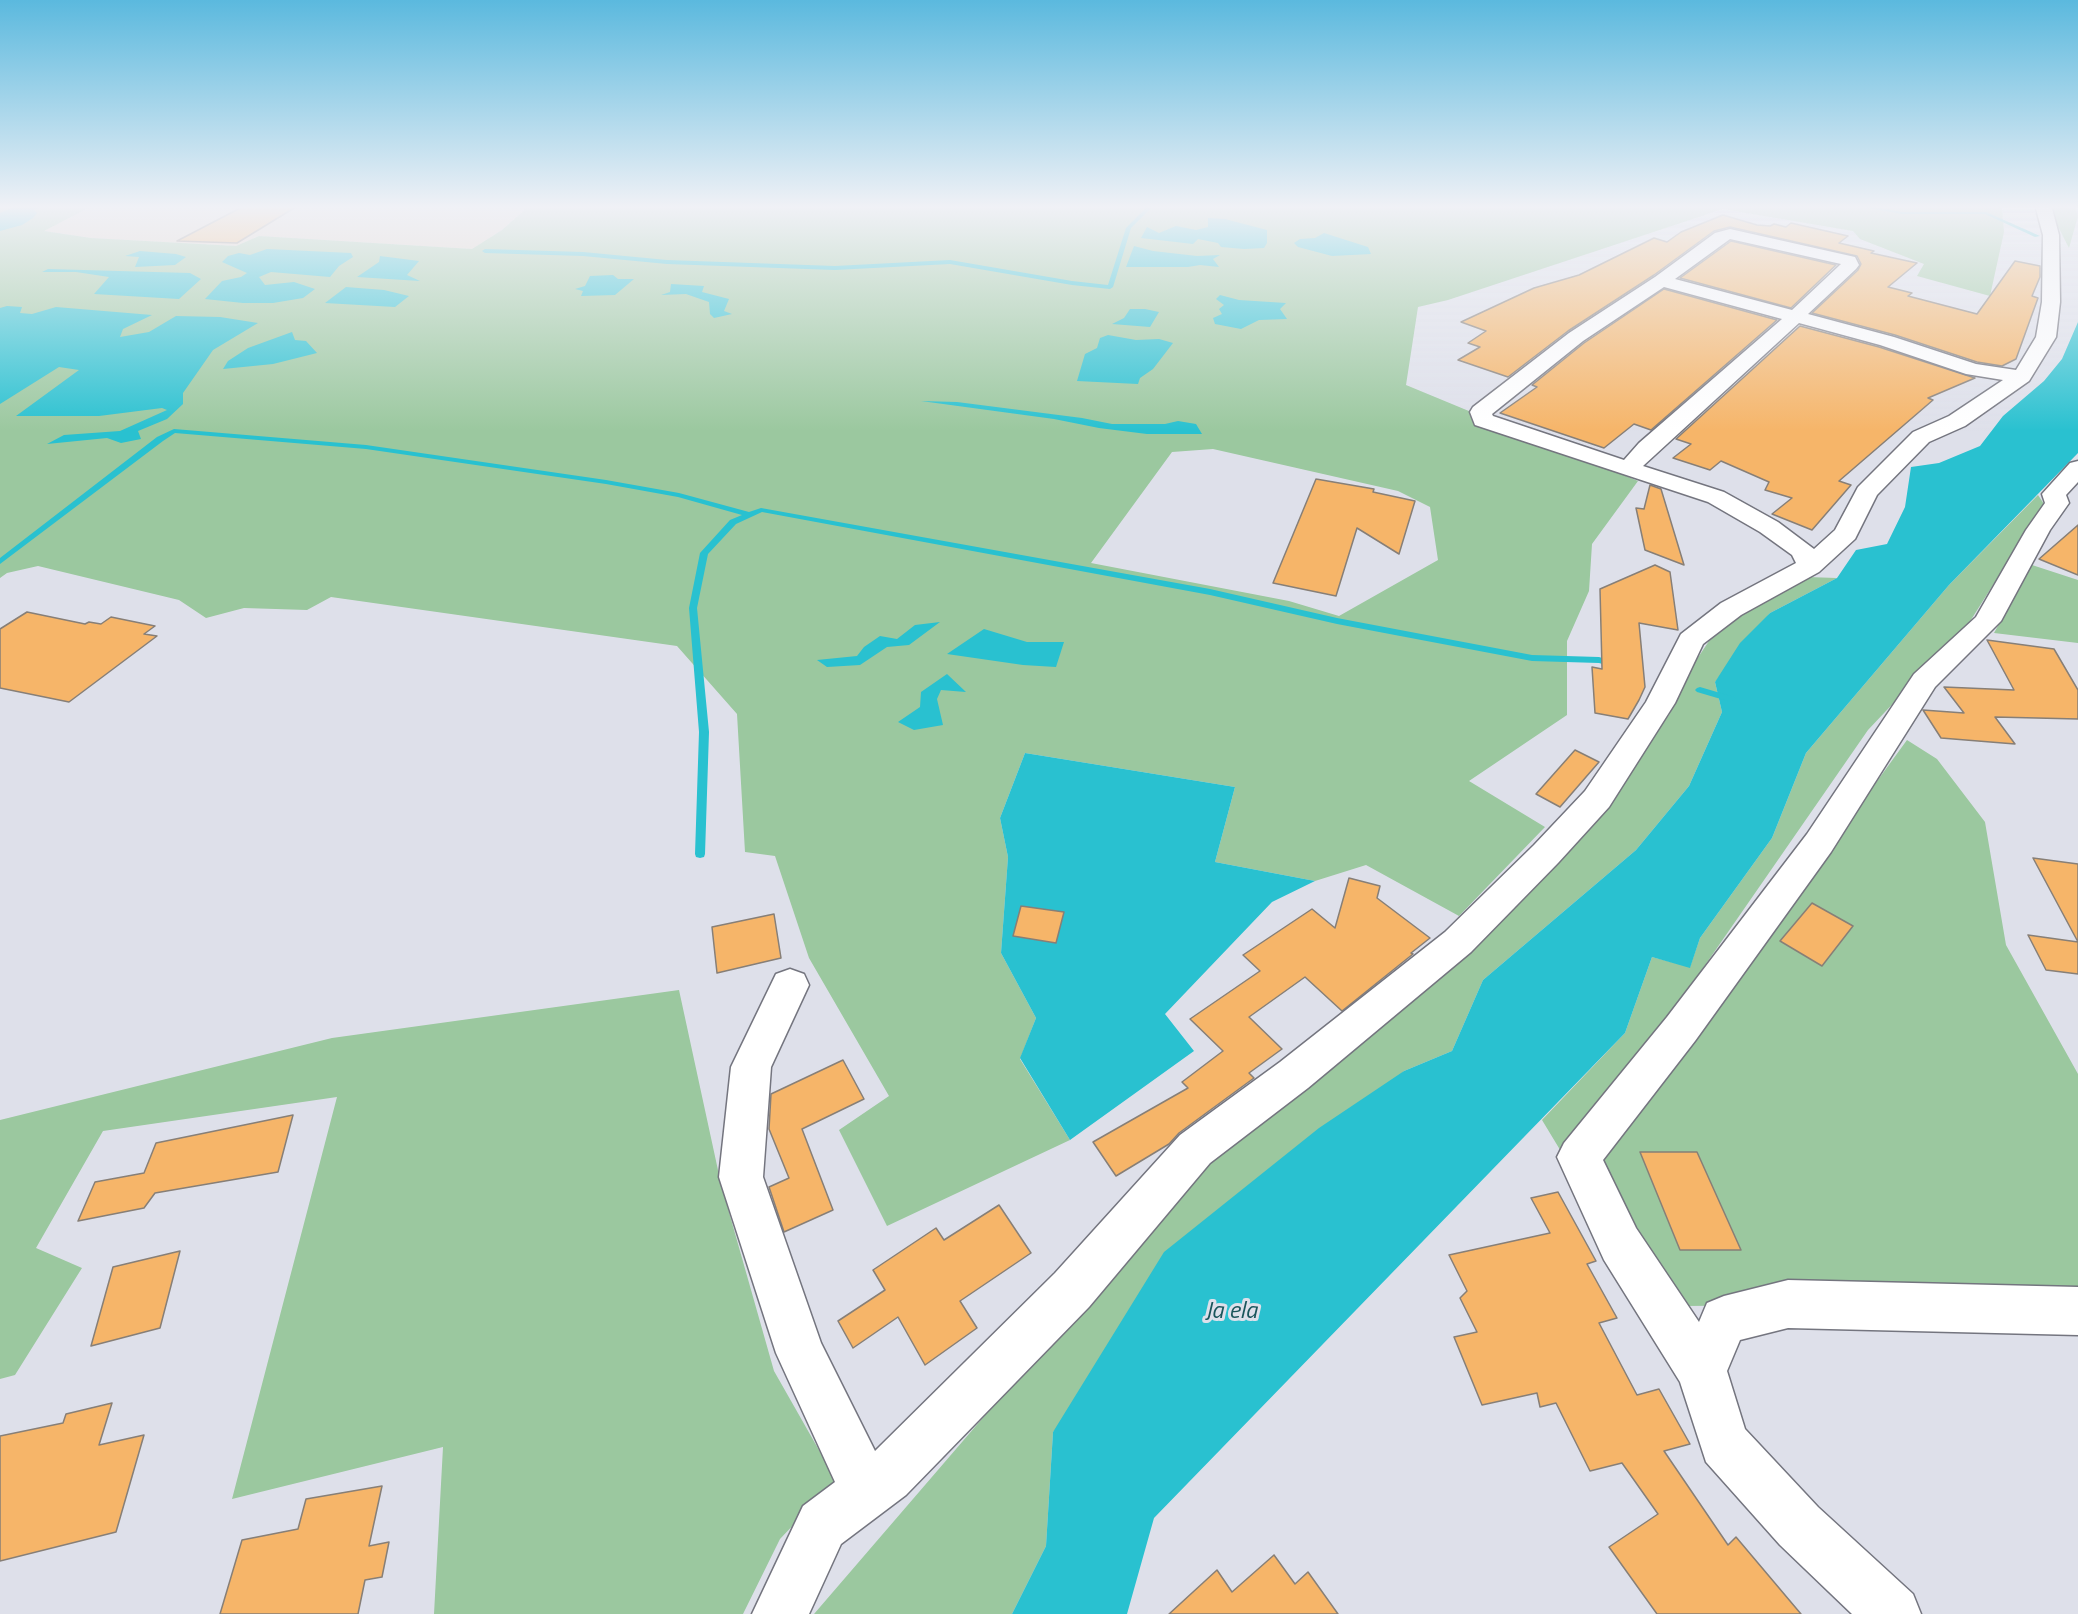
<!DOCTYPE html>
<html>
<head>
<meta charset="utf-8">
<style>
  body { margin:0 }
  canvas { display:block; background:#dee0ea }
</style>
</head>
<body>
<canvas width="2078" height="1614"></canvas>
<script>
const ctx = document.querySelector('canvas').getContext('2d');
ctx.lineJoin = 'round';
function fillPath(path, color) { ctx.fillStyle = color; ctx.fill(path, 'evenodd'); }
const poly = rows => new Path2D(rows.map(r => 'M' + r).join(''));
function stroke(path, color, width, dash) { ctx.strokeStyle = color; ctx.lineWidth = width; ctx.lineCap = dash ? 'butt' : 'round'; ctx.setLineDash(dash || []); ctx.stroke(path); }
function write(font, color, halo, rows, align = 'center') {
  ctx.font = font + ' "Titillium Web",sans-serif'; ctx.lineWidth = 6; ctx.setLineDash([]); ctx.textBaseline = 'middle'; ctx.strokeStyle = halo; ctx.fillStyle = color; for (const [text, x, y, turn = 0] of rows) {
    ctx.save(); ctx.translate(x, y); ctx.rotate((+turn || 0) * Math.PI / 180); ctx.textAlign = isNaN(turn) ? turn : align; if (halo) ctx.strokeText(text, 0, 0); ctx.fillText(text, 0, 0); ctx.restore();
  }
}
fillPath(poly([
  [94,205,530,205,502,230,472,249,259,236,236,246,91,238,43,231]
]), '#e4d4c2');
fillPath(poly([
  [2,205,94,205,44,231,91,238,236,246,259,236,472,249,502,230,530,205,1990,205,2002,208,2004,232,1990,296,1917,276,1924,264,1860,239,1853,231,1723,209,1448,300,1418,307,1406,385,1638,481,1592,544,1589,591,1567,641,1567,715,1469,781,1545,827,1459,916,1366,865,1315,881,1215,862,1235,787,1025,753,1000,818,1008,857,1001,953,1036,1018,1020,1059,1070,1140,887,1226,839,1130,889,1096,809,958,775,856,745,852,737,714,677,646,331,597,307,610,244,608,206,618,179,600,38,566,7,573,0,578,0,206],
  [1213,449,1398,491,1430,507,1438,560,1339,616,1289,601,1091,563,1172,452],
  [2047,205,2074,205,2078,216,2069,248],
  [2038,495,2044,504,1969,623,1868,730,1568,1163,1542,1120,1625,1033,1652,957,1690,967,1700,938,1772,838,1806,753,1949,585],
  [2032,565,2078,580,2078,643,1994,633],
  [1807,577,1837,578,1770,613,1715,682,1722,712,1689,786,1636,850,1483,980,1452,1051,1404,1071,1053,1432,1046,1546,1012,1614,814,1614,1197,1169,1586,826,1669,715,1695,662,1709,641,1745,613],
  [1907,740,1937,759,1985,822,2006,945,2078,1074,2078,1303,1683,1306,1593,1158,1706,1016],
  [679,990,721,1184,774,1371,836,1480,780,1539,743,1614,434,1614,443,1447,232,1499,337,1097,103,1131,36,1248,82,1268,15,1375,0,1379,0,1120,332,1038]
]), '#9bc89f');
fillPath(poly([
  [19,205,69,205,33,209,37,213,33,218,22,225,0,231,0,213],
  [1208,218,1225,219,1267,230,1267,243,1264,248,1244,249,1221,247,1218,243,1198,239,1193,244,1141,238,1147,227,1159,233,1176,226,1196,230,1208,227],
  [1324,233,1368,247,1371,254,1332,256,1298,247,1294,243,1300,239,1315,238],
  [1134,246,1153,251,1197,256,1220,255,1213,259,1219,267,1200,265,1188,267,1126,267],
  [267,249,351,253,353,257,339,266,330,277,271,272,259,277,265,285,294,282,315,289,303,298,273,303,243,303,205,299,222,281,241,277,247,273,222,262,228,256,239,253,250,255],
  [140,251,176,254,186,257,175,265,135,267,139,257,125,256],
  [380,256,419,261,407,275,420,281,357,277,379,262],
  [48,269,190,273,201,279,179,299,94,294,109,277,76,272,42,272],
  [613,275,618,279,634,279,615,295,581,296,583,291,575,289,585,286,590,276],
  [671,284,704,286,702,292,729,299,724,311,732,314,714,318,710,314,709,302,686,294,661,295,670,292],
  [346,287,384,290,409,296,395,307,325,303],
  [1220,295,1239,300,1286,303,1280,309,1287,319,1259,320,1241,329,1215,324,1213,318,1222,314,1219,309,1224,305,1216,299],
  [7,306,22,307,20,313,32,314,56,307,152,315,123,329,120,337,149,332,176,316,220,317,258,323,213,350,183,393,183,404,167,419,138,431,141,439,121,443,107,438,47,444,64,435,120,431,167,410,162,408,99,416,16,416,79,370,59,367,0,404,0,308],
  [1130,309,1145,309,1159,312,1150,327,1112,324,1124,318],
  [2078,322,2078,453,1949,585,1806,753,1772,838,1700,938,1690,968,1652,957,1625,1033,1154,1518,1127,1614,1012,1614,1046,1546,1053,1432,1164,1252,1319,1128,1404,1071,1452,1051,1483,980,1636,850,1689,786,1722,712,1715,682,1740,643,1770,613,1837,578,1856,550,1887,544,1905,507,1911,467,1939,463,1980,446,2003,416,2044,381,2062,359],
  [292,332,295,340,306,341,317,353,273,364,223,369,228,361,248,348],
  [1108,335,1136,340,1159,339,1173,343,1153,369,1140,378,1138,384,1077,381,1085,354,1097,348,1100,338],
  [921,401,957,402,1082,418,1112,424,1165,424,1178,421,1196,424,1202,434,1147,434,1099,428,1054,419],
  [940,622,909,645,887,647,860,665,827,667,817,660,857,656,864,647,880,636,897,639,915,625],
  [984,629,1027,642,1064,642,1056,667,1023,665,947,654],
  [947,674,966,692,941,690,937,699,943,725,914,730,898,722,920,707,921,692],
  [1025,753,1235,787,1215,862,1315,881,1272,902,1165,1014,1194,1051,1070,1140,1020,1058,1036,1018,1001,953,1008,857,1000,818]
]), '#29c1d0');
fillPath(poly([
  [1143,205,1147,205,1150,209,1131,228,1113,287,1110,289,1072,285,950,264,835,270,667,264,583,256,485,253,482,251,485,249,583,252,667,260,835,266,950,260,1072,281,1108,285,1126,228,1145,209,1143,205],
  [1852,205,1863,205,1902,212,1986,212,2040,236,2035,237,1985,214,1902,214,1852,205],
  [174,429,366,445,606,480,679,493,749,512,761,508,1210,589,1337,618,1532,655,1599,657,1616,662,1618,664,1613,667,1599,663,1532,661,1337,624,1210,595,762,512,736,524,708,554,697,608,709,732,705,854,704,857,700,858,696,857,695,854,699,732,689,608,700,553,730,520,742,515,678,497,606,484,366,449,175,433,163,441,0,564,0,558,157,437,174,429],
  [1700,687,1734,697,1736,699,1731,702,1697,692,1695,690,1697,688,1700,687]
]), '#29c1d0');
const building = poly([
  [246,205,299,205,237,243,177,241,246,205],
  [1723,215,1757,225,1770,226,1774,224,1786,227,1791,223,1848,236,1839,243,1874,251,1871,253,1917,263,1888,287,1912,293,1908,296,1977,314,2015,261,2040,266,2040,277,2032,296,2038,298,2016,359,2002,366,1977,362,1895,335,1812,313,1858,270,1861,264,1857,256,1730,227,1714,231,1654,275,1568,331,1508,377,1458,360,1480,347,1468,343,1486,331,1461,322,1534,288,1579,275,1654,238,1667,242,1681,232,1723,215],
  [1731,241,1836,265,1791,308,1680,278,1731,241],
  [1664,289,1777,320,1651,430,1634,424,1604,448,1500,413,1537,387,1532,385,1584,343,1664,289],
  [1800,326,1879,347,1975,378,1928,398,1933,400,1839,481,1851,485,1812,530,1772,514,1792,498,1765,490,1769,482,1721,461,1710,470,1673,458,1691,444,1676,439,1800,326],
  [1316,479,1374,489,1373,492,1415,501,1399,554,1357,528,1336,596,1273,583,1316,479],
  [1650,485,1661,489,1684,565,1645,550,1636,508,1644,509,1650,485],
  [2078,525,2078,575,2039,559,2078,525],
  [1655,565,1670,572,1678,630,1639,623,1645,687,1639,700,1628,719,1595,713,1592,667,1602,669,1600,589,1655,565],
  [27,612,85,624,89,622,101,624,111,617,155,626,144,634,157,636,69,702,0,688,0,629,27,612],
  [1987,640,2054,649,2078,690,2078,719,1995,717,2015,744,1941,738,1923,710,1964,713,1944,687,2014,690,1987,640],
  [1575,750,1599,762,1560,807,1536,794,1575,750],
  [2033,858,2078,864,2078,974,2046,970,2028,935,2078,942,2033,858],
  [1349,878,1380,886,1377,898,1430,938,1411,953,1413,954,1342,1011,1305,977,1249,1017,1282,1049,1249,1073,1254,1078,1179,1133,1169,1144,1116,1176,1093,1142,1188,1088,1182,1082,1223,1051,1190,1019,1260,971,1243,955,1312,909,1335,928,1349,878],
  [1812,903,1853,926,1822,966,1780,941,1812,903],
  [1021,906,1064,912,1056,943,1013,936,1021,906],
  [774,914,781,958,717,973,712,927,774,914],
  [843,1060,864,1099,802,1129,833,1210,784,1232,769,1187,789,1178,769,1129,771,1094,843,1060],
  [293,1115,278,1172,155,1193,144,1208,78,1221,95,1182,144,1173,156,1143,293,1115],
  [1640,1152,1697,1152,1741,1250,1680,1250,1640,1152],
  [1558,1192,1596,1261,1587,1264,1617,1318,1599,1323,1637,1395,1659,1389,1690,1444,1664,1451,1728,1545,1736,1537,1801,1614,1657,1614,1609,1547,1658,1514,1622,1463,1590,1471,1556,1403,1540,1407,1537,1393,1482,1405,1454,1337,1477,1332,1460,1298,1467,1291,1449,1255,1550,1233,1531,1198,1558,1192],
  [999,1205,1031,1253,960,1301,977,1328,925,1365,898,1317,853,1348,838,1321,885,1290,873,1270,936,1228,944,1240,999,1205],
  [180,1251,160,1328,91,1346,113,1267,180,1251],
  [112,1403,99,1445,144,1435,116,1532,0,1561,0,1436,63,1423,66,1414,112,1403],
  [382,1486,369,1546,389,1542,382,1577,365,1580,358,1614,220,1614,242,1540,298,1529,306,1499,382,1486],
  [1274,1555,1295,1584,1308,1572,1338,1614,1169,1614,1217,1570,1232,1592,1274,1555]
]);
fillPath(building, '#f6b569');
stroke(building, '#877f77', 1.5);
const street = poly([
  [2035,205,2051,205,2059,235,2060,302,2056,337,2029,381,1965,426,1929,442,1877,495,1855,539,1819,572,1741,615,1703,644,1675,703,1609,807,1558,863,1471,952,1308,1088,1210,1163,1089,1307,906,1495,841,1544,809,1614,752,1614,803,1506,835,1482,776,1353,719,1177,731,1067,776,974,790,969,804,974,809,985,771,1067,763,1177,821,1343,875,1451,1055,1273,1180,1135,1280,1062,1445,932,1534,845,1585,791,1646,702,1681,634,1721,603,1796,563,1792,555,1760,532,1708,502,1475,425,1470,412,1473,407,1569,333,1655,277,1715,233,1730,229,1855,257,1859,265,1856,269,1808,314,1894,337,1976,364,2016,370,2036,337,2042,302,2043,235,2035,205],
  [1730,239,1841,264,1792,310,1675,279,1730,239],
  [1664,287,1782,319,1639,443,1624,460,1493,416,1492,414,1583,341,1664,287],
  [1799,323,1880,345,1966,374,2003,380,1949,416,1913,432,1858,487,1835,530,1814,549,1778,522,1724,492,1643,466,1799,323],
  [2078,461,2078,482,2066,495,2069,503,2050,530,2001,621,1935,687,1831,852,1695,1041,1603,1160,1636,1228,1699,1322,1707,1303,1724,1296,1788,1280,2078,1287,2078,1335,1788,1328,1740,1340,1727,1371,1745,1429,1818,1507,1913,1594,1921,1614,1852,1614,1780,1545,1706,1462,1680,1382,1604,1260,1557,1157,1564,1143,1667,1017,1807,834,1914,674,1976,617,2026,530,2045,503,2042,494,2070,463,2078,461]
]);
stroke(street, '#74757f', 3);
fillPath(street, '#fff');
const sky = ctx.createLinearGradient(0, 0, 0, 431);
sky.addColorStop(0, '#5bb9de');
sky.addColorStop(0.48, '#f0f1f6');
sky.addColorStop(1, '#f0f1f600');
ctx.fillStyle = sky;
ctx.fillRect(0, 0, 2078, 431);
write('italic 24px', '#1a555b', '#dee0ea', [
  ["Ja ela",1231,1312]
]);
</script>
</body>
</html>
